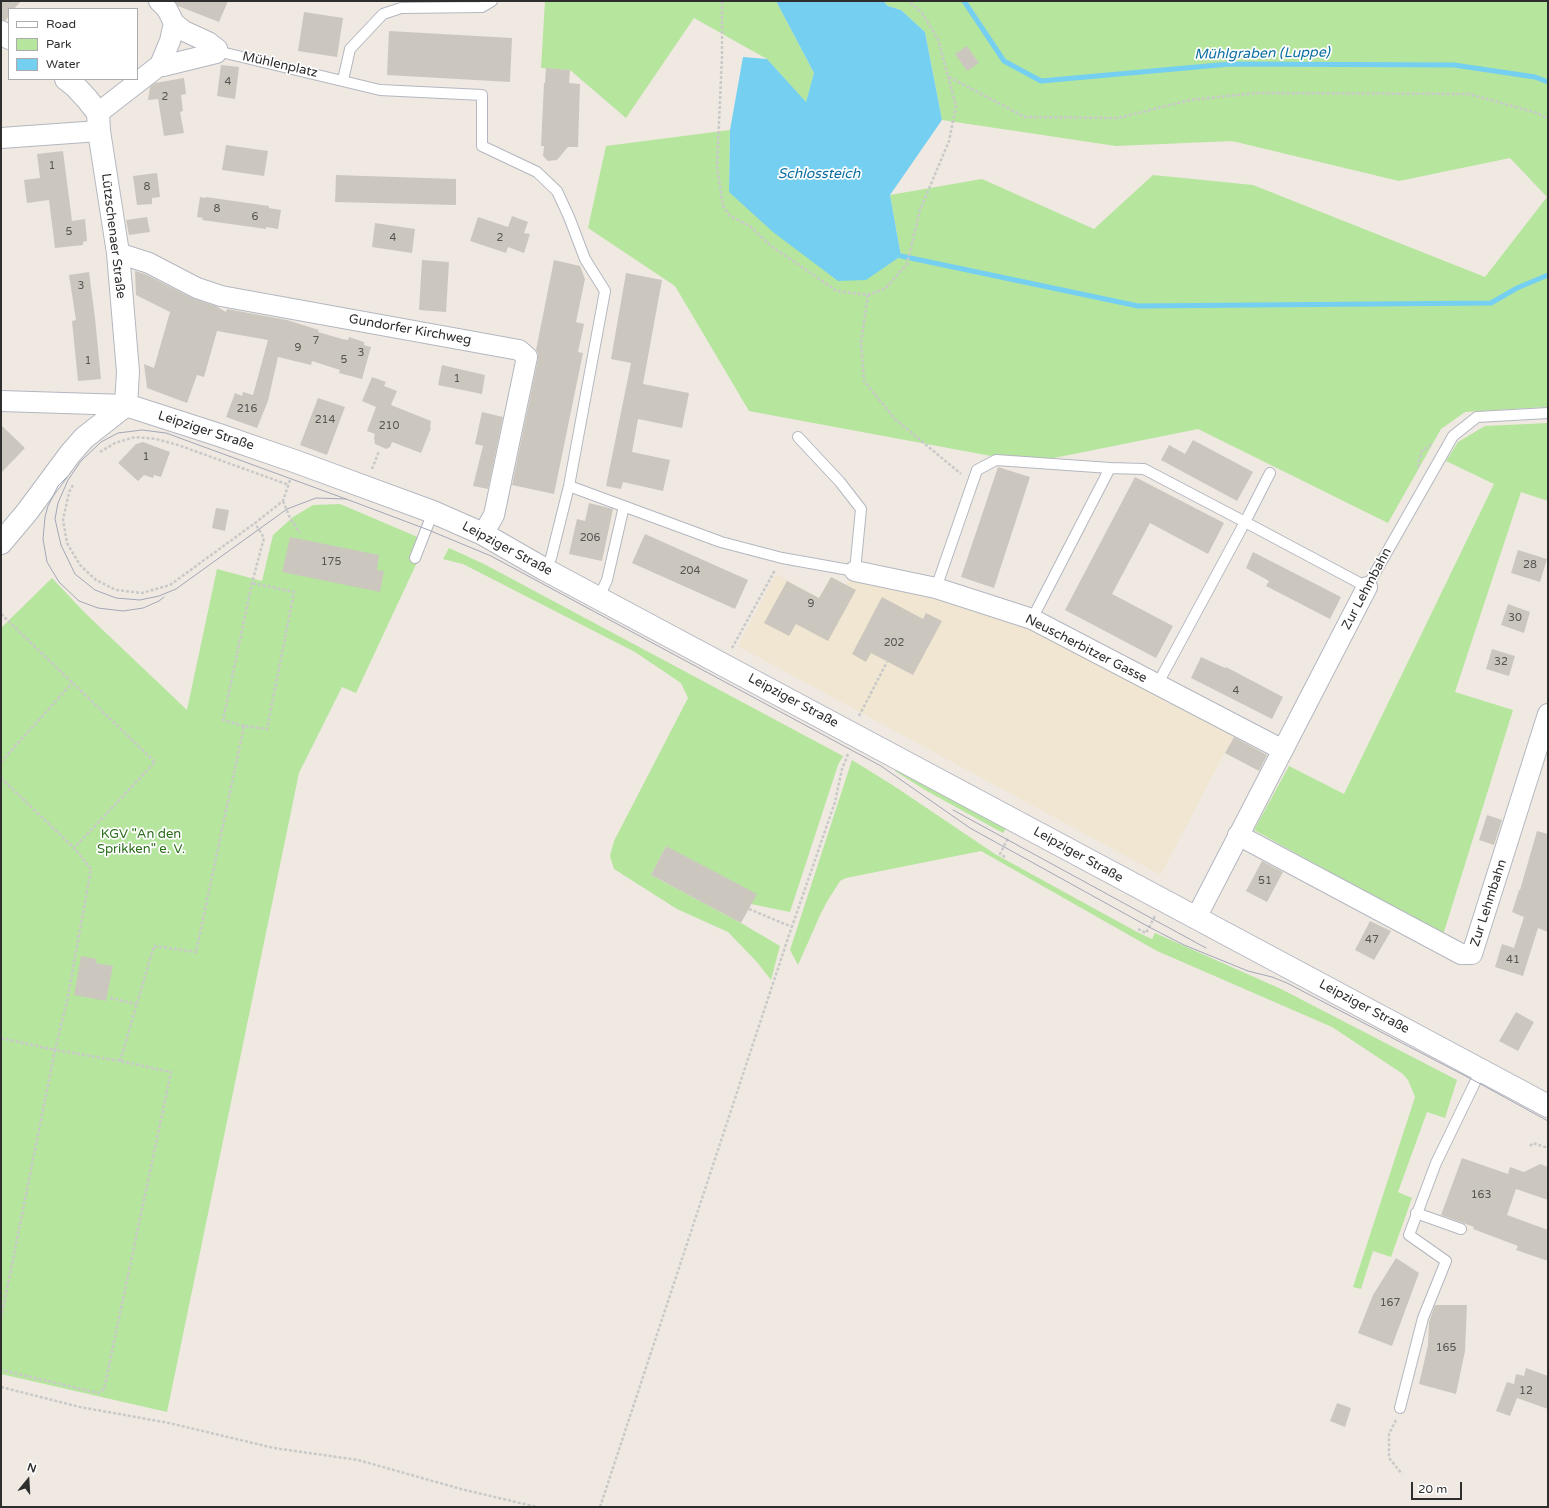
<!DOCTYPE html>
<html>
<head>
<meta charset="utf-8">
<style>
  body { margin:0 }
  #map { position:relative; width:1549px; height:1508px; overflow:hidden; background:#efe9e1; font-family:"Varela Round",sans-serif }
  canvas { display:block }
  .frame { position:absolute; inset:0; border:2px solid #2e2e2e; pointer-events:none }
  .legend { position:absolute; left:8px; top:8px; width:130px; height:72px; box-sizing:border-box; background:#fff; border:1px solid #ababab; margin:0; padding:5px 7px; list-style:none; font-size:12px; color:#2e2e2e }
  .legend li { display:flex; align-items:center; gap:8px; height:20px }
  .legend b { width:20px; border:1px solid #ababab }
  .north { position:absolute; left:8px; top:1460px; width:40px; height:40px; -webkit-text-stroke:3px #fff; paint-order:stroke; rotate:18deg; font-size:11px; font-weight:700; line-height:16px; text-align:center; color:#2e2e2e }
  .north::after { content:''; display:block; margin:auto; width:14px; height:18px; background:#2e2e2e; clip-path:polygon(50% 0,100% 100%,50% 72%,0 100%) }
  .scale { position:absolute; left:1411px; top:1482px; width:51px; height:18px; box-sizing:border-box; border:2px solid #2e2e2e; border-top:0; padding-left:5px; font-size:12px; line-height:14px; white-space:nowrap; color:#2e2e2e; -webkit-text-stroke:3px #fff; paint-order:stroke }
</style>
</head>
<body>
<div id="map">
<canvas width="1549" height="1508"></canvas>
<div class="frame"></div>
<ul class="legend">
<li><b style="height:5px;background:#fff"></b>Road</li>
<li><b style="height:11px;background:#b6e59e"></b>Park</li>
<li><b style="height:11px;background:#75cff0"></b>Water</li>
</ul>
<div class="north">N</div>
<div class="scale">20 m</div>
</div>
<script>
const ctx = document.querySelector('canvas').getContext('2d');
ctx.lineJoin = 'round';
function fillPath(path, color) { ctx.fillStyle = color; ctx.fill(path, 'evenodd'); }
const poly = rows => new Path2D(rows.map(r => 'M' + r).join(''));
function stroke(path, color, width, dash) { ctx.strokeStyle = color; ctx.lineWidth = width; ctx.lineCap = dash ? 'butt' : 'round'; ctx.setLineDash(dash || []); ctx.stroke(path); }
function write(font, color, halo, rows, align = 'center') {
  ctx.font = font + ' "Varela Round",sans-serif'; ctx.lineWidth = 3.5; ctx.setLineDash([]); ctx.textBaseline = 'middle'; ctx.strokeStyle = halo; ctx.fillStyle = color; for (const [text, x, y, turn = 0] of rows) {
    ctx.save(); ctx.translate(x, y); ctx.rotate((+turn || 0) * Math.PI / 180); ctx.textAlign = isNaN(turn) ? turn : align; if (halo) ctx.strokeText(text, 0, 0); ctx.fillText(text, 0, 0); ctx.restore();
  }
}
fillPath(poly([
  [776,574,819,598,831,577,845,585,850,575,959,604,1023,626,1235,733,1161,874,1159,874,738,646]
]), '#f0e6d1');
fillPath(poly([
  [545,1,776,1,814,73,806,103,767,59,694,18,626,118,570,70,541,68],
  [883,1,1548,1,1548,407,1465,412,1441,429,1388,523,1198,429,1029,463,749,411,675,286,588,228,606,146,730,130,729,192,901,256,890,195,982,179,1094,229,1153,175,1253,185,1485,277,1547,197,1510,158,1399,181,1232,141,1116,146,942,120,925,32,901,10,888,6],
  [1548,423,1548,501,1521,492,1455,692,1513,710,1443,935,1254,830,1289,766,1344,794,1494,484,1446,461,1458,442,1485,426],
  [340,504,427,541,356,693,342,687,299,773,167,1412,1,1374,1,628,52,578,85,613,187,710,217,569,262,581,273,535,293,517,313,505],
  [449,548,484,564,843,756,838,765,790,912,751,904,666,846,651,875,741,923,780,946,771,980,757,962,728,932,677,909,614,869,610,856,614,841,688,698,681,683,635,652,463,564,443,559],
  [852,760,894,786,995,854,1137,932,1152,939,1155,933,1281,989,1457,1080,1445,1118,1427,1112,1398,1192,1412,1198,1391,1257,1373,1251,1361,1289,1353,1287,1415,1097,1408,1080,1403,1074,1332,1027,1157,951,981,851,846,878,840,881,828,900,821,913,798,965,790,950],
  [897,768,1007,827,1003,833,925,790,895,771]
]), '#b6e59e');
fillPath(poly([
  [776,1,883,1,888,6,901,10,925,32,942,120,890,195,901,256,866,280,838,281,773,232,729,192,730,130,743,57,767,59,806,102,814,73]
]), '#75cff0');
stroke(poly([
  [964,1,1004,61,1041,81,1230,64,1454,65,1535,77,1548,82],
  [901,256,1138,306,1491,303,1517,288,1548,275]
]), '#75cff0', 5);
fillPath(poly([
  [1,1,21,1,14,9,9,9,9,16,5,21,1,20],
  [175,1,228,1,219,22,178,6],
  [304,12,343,18,337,57,298,51],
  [389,31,512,38,510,82,387,75],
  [967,46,979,63,967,71,955,54],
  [221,65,239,67,235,99,217,96],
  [546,68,570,70,569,83,580,84,578,147,568,147,557,160,548,161,543,156,544,146,541,146,544,83,545,83],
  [184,78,186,94,181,95,183,111,180,112,184,133,164,136,158,99,148,100,150,87,155,83],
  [226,145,268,151,264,176,222,170],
  [63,151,72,221,85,219,87,241,83,242,83,245,55,248,49,200,27,203,24,180,40,178,37,154],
  [157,173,160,197,152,198,152,204,137,205,133,176],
  [336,175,456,179,456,205,335,202],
  [200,197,206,198,206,197,269,206,269,208,281,210,278,229,266,227,266,229,202,220,203,218,197,217],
  [512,216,528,222,524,233,530,234,524,253,508,247,506,253,470,241,478,217,508,227],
  [147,217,150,232,129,235,126,220],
  [375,223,415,229,412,253,372,247],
  [422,260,449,262,446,312,419,310],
  [554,260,580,266,585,279,576,322,584,324,578,352,583,353,554,494,512,485,538,359,538,354,536,350],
  [135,271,145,274,192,298,216,306,226,312,227,309,287,320,319,330,318,332,342,339,348,340,349,337,364,342,364,345,371,347,362,379,339,373,340,370,312,361,311,365,278,357,268,401,257,428,226,417,235,393,242,396,243,392,253,395,268,340,217,331,204,377,197,375,187,403,147,388,144,364,154,368,170,312,136,295],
  [89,272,95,318,101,379,78,381,72,321,76,320,69,275],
  [626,273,662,280,643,384,689,393,682,428,638,419,632,452,670,460,663,491,623,482,621,489,606,486,631,363,611,359],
  [442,365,485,375,482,394,438,385],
  [372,377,386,382,384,386,397,391,391,405,431,421,430,427,431,428,421,453,392,442,390,447,386,449,375,444,374,438,375,434,367,431,376,407,362,401],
  [318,398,345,407,327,455,300,445],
  [482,412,503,417,488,489,473,486,483,446,475,444],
  [1,425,25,448,1,473],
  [1193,440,1253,472,1237,501,1161,460,1169,445,1185,454],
  [143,442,170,452,161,477,154,475,153,478,144,475,138,481,118,463,136,444],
  [998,467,1030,477,994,588,961,577],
  [1135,477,1224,523,1208,554,1150,523,1112,594,1173,626,1156,658,1065,610],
  [589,503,613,509,602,561,569,554,577,519,585,521],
  [216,508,229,510,225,531,212,528],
  [645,534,748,580,735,609,632,563],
  [290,537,379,555,377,570,384,571,380,592,282,572],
  [1518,550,1547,559,1540,582,1511,573],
  [1253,552,1341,597,1330,619,1266,586,1269,581,1246,568],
  [831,577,856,590,828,641,796,624,789,636,764,623,787,581,819,598],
  [882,597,923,619,926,613,942,621,913,675,871,653,866,662,852,654],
  [1508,604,1530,612,1524,633,1501,625],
  [1492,649,1515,656,1509,676,1486,669],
  [1201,657,1225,668,1226,667,1283,697,1272,719,1191,678],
  [1234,737,1267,755,1259,771,1225,753],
  [1487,815,1502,820,1494,845,1479,840],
  [1537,831,1548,834,1548,932,1538,928,1523,976,1495,967,1502,944,1514,948,1524,917,1512,912,1519,890,1520,890],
  [666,846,757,894,741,923,651,875],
  [1262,861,1283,872,1267,902,1246,891],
  [1370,921,1391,931,1374,960,1355,950],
  [81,956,97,959,96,963,113,966,106,1001,74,995],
  [1516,1012,1534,1022,1518,1051,1499,1041],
  [1462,1158,1508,1174,1510,1167,1524,1172,1540,1164,1548,1167,1548,1200,1516,1189,1507,1215,1548,1230,1548,1261,1516,1250,1518,1246,1473,1229,1474,1227,1441,1215],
  [1396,1258,1419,1273,1392,1346,1358,1333,1373,1295],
  [1435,1305,1467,1305,1465,1351,1456,1394,1419,1384,1428,1345,1429,1322],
  [1526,1368,1548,1376,1548,1409,1517,1398,1510,1416,1496,1411,1507,1382,1514,1384,1516,1374,1524,1376],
  [1337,1403,1351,1408,1345,1427,1330,1421]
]), '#cbc7bf');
const lane = poly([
  [217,51,380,90,482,95,482,146,537,172,557,191,569,217,585,259,605,291,569,486,551,558,544,569],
  [343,80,350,49,383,14,401,8,482,7,492,1],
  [569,486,721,542,782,558,855,571,861,509,840,482,798,437],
  [415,558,433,512],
  [936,588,977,470,996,460,1110,468],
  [599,597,607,580,624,506],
  [1032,619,1110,468,1144,469,1245,522,1270,473],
  [1157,685,1245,522,1367,587,1453,436,1477,417,1548,413],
  [1416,1213,1461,1229],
  [1400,1408,1423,1318,1446,1261,1409,1235,1436,1163,1481,1070]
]);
const street = poly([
  [159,1,167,9,174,23],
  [98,113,160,65,163,66,216,53,217,49,208,42,184,31,174,23,170,41,160,65],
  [1,138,99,131],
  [118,253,149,263,197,288,221,296,519,350,527,357,494,515,483,534],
  [1,401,126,405],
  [855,571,936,588,1032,619,1283,750],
  [1238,835,1461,954,1472,954,1548,714],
  [1196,918,1367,587]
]);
const secondary = poly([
  [1,32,9,38],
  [66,79,75,86,87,99,98,113,99,131,118,253,128,372,126,405],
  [126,405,219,435,297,462,433,512,483,534,544,569,1548,1106],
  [1,543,27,512,70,454,84,438,126,405]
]);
stroke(lane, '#b4b7c1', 12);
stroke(street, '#b4b7c1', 22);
stroke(secondary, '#b4b7c1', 24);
stroke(poly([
  [722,1,722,57,717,167,723,206,730,216,750,226,771,246,837,291,868,295,886,288,907,264,920,210,949,141,956,106,938,39,922,13,909,1],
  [949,77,1025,117,1118,118,1190,100,1256,93,1469,94,1537,113,1548,119],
  [868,295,861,342,864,381,895,419,961,474],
  [100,452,115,443,135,437,156,439,178,445,289,485],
  [1419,467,1418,463,1422,451,1432,444],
  [372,469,379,451],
  [73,485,69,492,63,520,67,543,80,565,96,580,116,590,142,593,170,585,255,523,283,501,290,480],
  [283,501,290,518,300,533],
  [1,614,155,762,74,848],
  [732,648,775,570],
  [859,716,887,662],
  [244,726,223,720,252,583,264,538,255,523],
  [1,762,72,683],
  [1,778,74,848,91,869,67,1001,55,1050,120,1061,171,1072,104,1389,98,1393,1,1370],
  [1005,857,1000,854,1008,838],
  [749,909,792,927],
  [1138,929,1146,933,1155,916],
  [110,998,136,1004],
  [1,1038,55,1050,1,1319],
  [120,1061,154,946,196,952,244,726,267,729,294,592,252,583],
  [1530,1146,1533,1143,1548,1148],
  [1,1387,80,1407,169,1423,274,1448,358,1460,461,1489,537,1507],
  [1396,1420,1389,1434,1389,1458,1402,1474],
  [600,1507,788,938,835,802,842,769,848,754]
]), '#c9c9c9', 2.5, [3, 2]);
stroke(lane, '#fff', 10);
stroke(street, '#fff', 20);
stroke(secondary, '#fff', 22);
stroke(poly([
  [67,477,58,486,48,506,45,517,43,539,47,562,59,582,79,601,98,608,123,611,143,608,159,601,164,597],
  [346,499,316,498,287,509,176,589,159,596,140,600,116,598,95,590,75,574,61,545,55,519,58,503,68,480,81,461,101,442,118,433,142,430,166,433,346,499,426,529,491,556,881,766,970,828,1149,927,1184,945,1248,971,1272,977,1287,983,1475,1081,1548,1121],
  [953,810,1206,948]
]), '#a3a6b8', 1);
write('11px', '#555452', null, [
  ["4",228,82],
  ["2",165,97],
  ["1",52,166],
  ["8",147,187],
  ["8",217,209],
  ["6",255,217],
  ["5",69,232],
  ["4",393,238],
  ["2",500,238],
  ["3",81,286],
  ["7",316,341],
  ["9",298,348],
  ["3",361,353],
  ["5",344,360],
  ["1",88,361],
  ["1",457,379],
  ["216",247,409],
  ["214",325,420],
  ["210",389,426],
  ["1",146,457],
  ["206",590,538],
  ["175",331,562],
  ["28",1530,565],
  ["204",690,571],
  ["9",811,604],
  ["30",1515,618],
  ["202",894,643],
  ["32",1501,662],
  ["4",1236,691],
  ["51",1265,881],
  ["47",1372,940],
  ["41",1513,960],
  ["163",1481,1195],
  ["167",1390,1303],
  ["165",1446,1348],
  ["12",1526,1391]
]);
write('13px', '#2e2e2e', '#fff', [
  ["Mühlenplatz",280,65,13],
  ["Lützschenaer Straße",113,236,83],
  ["Gundorfer Kirchweg",410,330,10],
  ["Leipziger Straße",206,431,18],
  ["Leipziger Straße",507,549,28],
  ["Zur Lehmbahn",1367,589,-62],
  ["Neuscherbitzer Gasse",1086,649,27],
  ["Leipziger Straße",793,701,28],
  ["Leipziger Straße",1078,855,29],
  ["Zur Lehmbahn",1489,903,-72],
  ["Leipziger Straße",1364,1007,28]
]);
write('13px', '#2c6e1b', '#fff', [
  ["KGV \"An den",141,835],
  ["Sprikken\" e. V.",141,850]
]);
write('italic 14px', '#0d6fa3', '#fff', [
  ["Mühlgraben (Luppe)",1262,54,-1],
  ["Schlossteich",819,174]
]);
</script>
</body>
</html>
